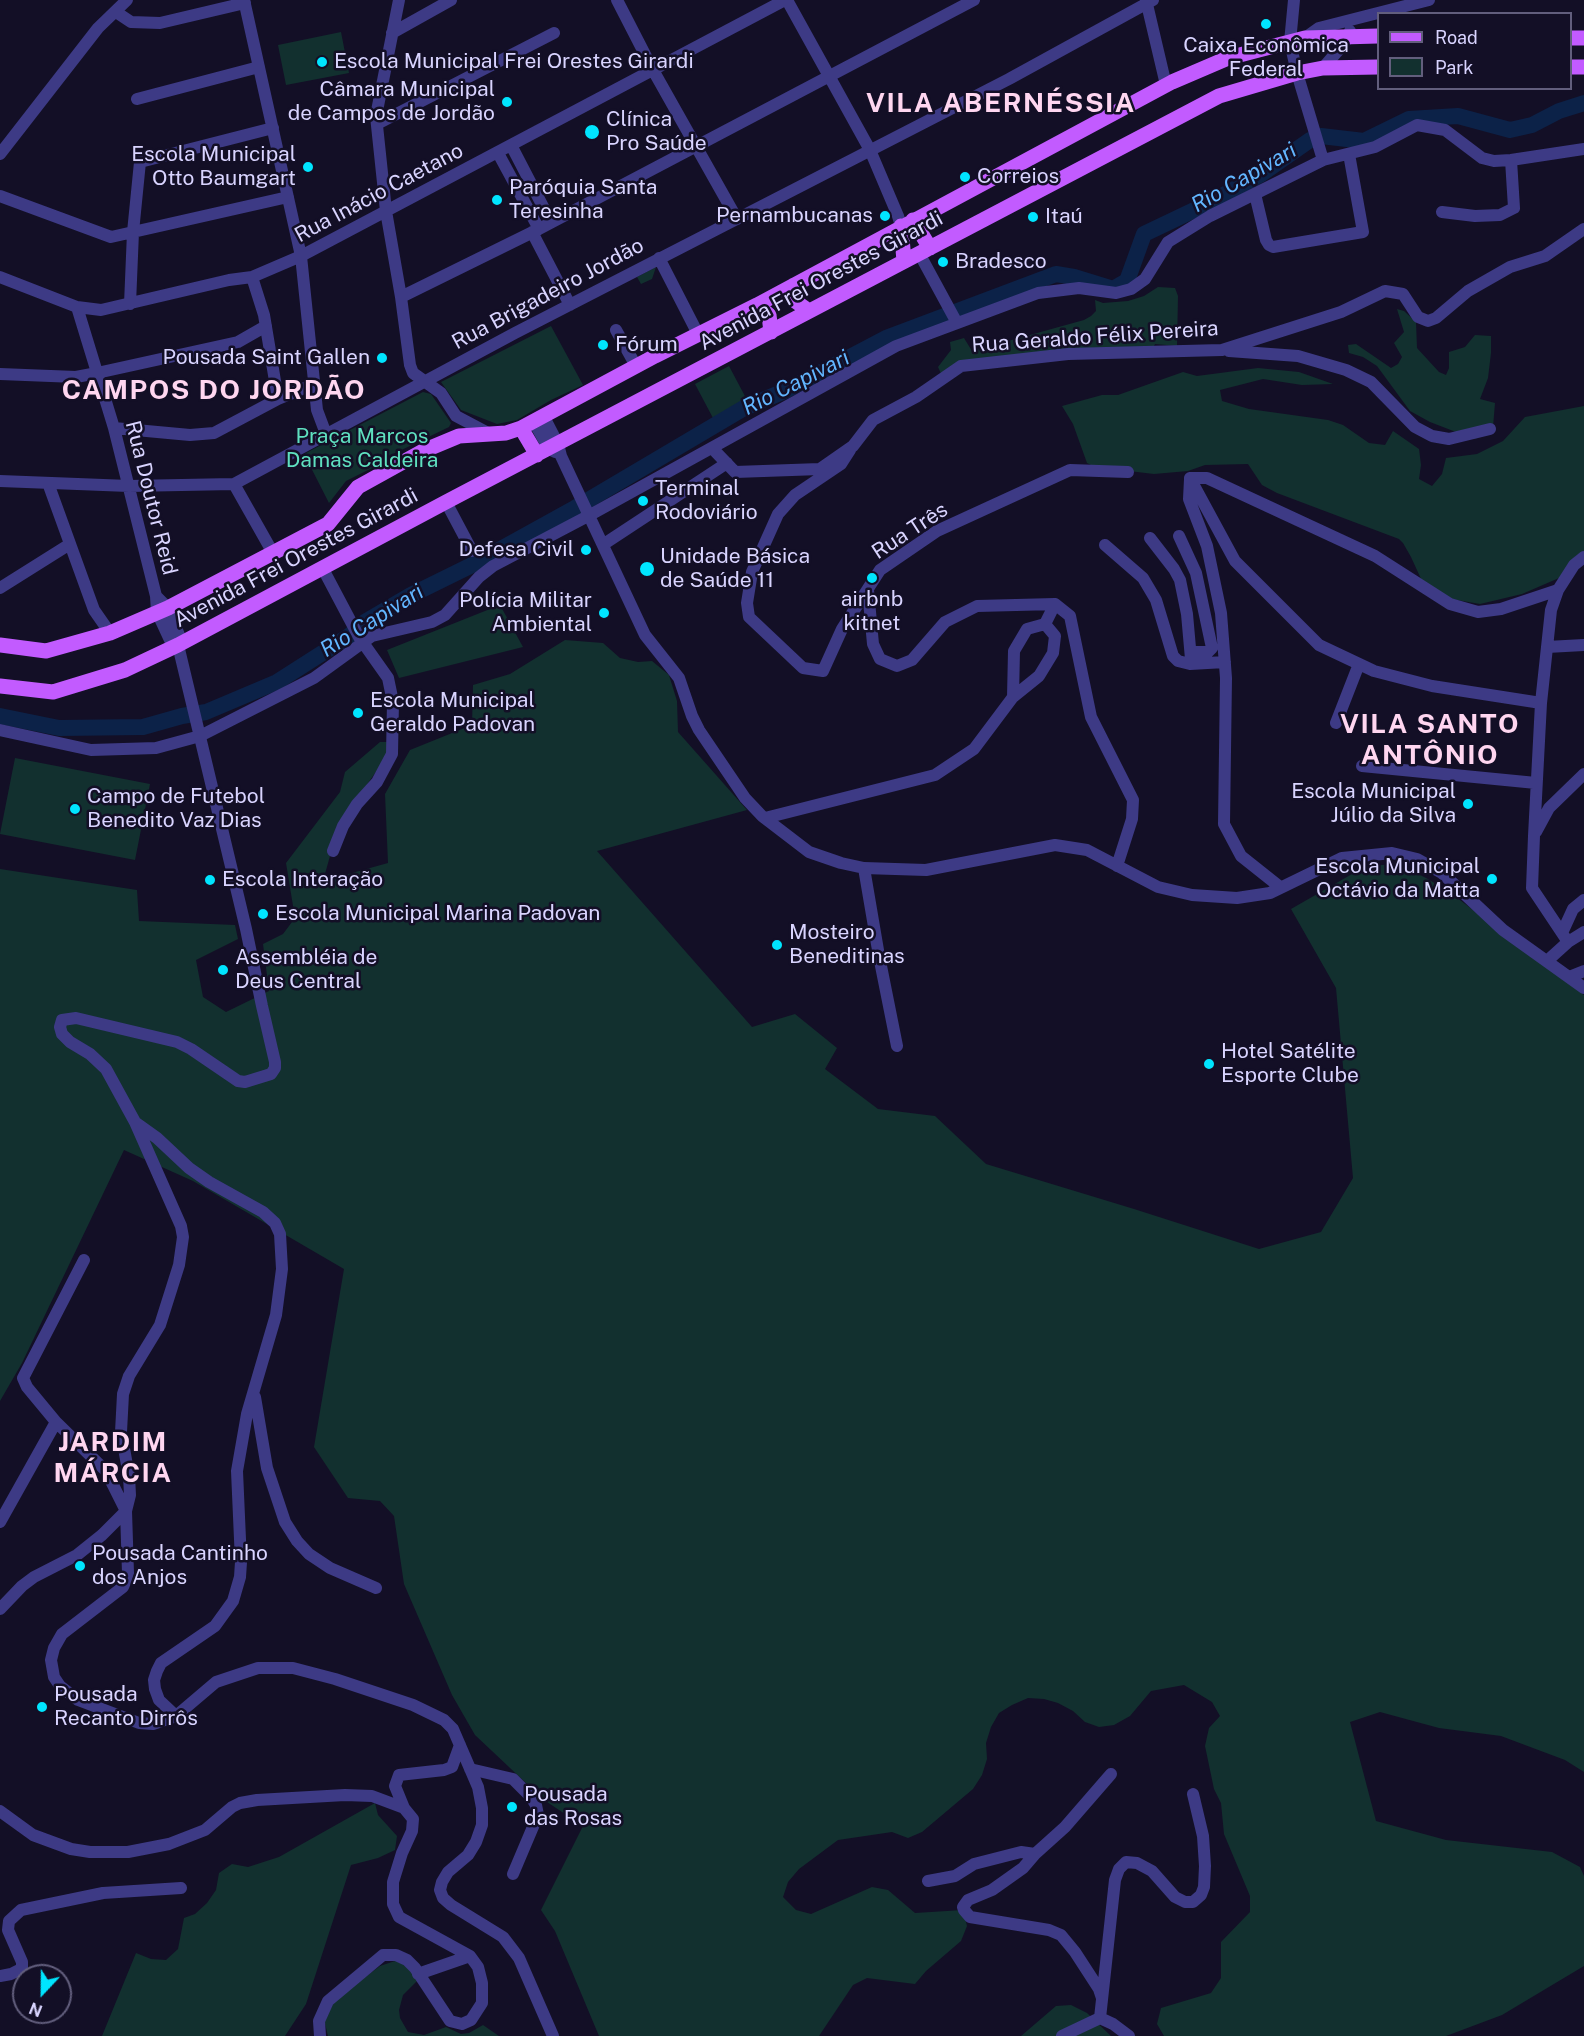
<!DOCTYPE html>
<html>
<head>
<meta charset="utf-8">
<style>
  body { margin:0 }
  #map { position:relative; width:1584px; height:2036px; overflow:hidden; background:#130f26; font-family:"Public Sans",sans-serif }
  canvas { display:block }
  .legend { position:absolute; left:1377px; top:12px; width:195px; height:78px; box-sizing:border-box; background:#130f26; border:2px solid #625e7d; margin:0; padding:8px 10px; list-style:none; font-size:18px; color:#d9d4ff }
  .legend li { display:flex; align-items:center; gap:12px; height:30px }
  .legend b { width:30px; border:2px solid #625e7d }
  .north { position:absolute; left:12px; top:1964px; width:60px; height:60px; box-sizing:border-box; background:#130f26; border:2px solid #625e7d; border-radius:50%; rotate:202deg; font-size:16px; font-weight:700; line-height:24px; text-align:center; color:#d9d4ff }
  .north::after { content:''; display:block; margin:auto; width:21px; height:27px; background:#00e5ff; clip-path:polygon(50% 0,100% 100%,50% 72%,0 100%) }
</style>
</head>
<body>
<div id="map">
<canvas width="1584" height="2036"></canvas>
<ul class="legend">
<li><b style="height:8px;background:#c25bff"></b>Road</li>
<li><b style="height:16px;background:#12302f"></b>Park</li>
</ul>
<div class="north">N</div>
</div>
<script>
const ctx = document.querySelector('canvas').getContext('2d');
ctx.lineJoin = 'round';
function fillPath(path, color) { ctx.fillStyle = color; ctx.fill(path, 'evenodd'); }
const poly = rows => new Path2D(rows.map(r => 'M' + r).join(''));
function stroke(path, color, width, dash) { ctx.strokeStyle = color; ctx.lineWidth = width; ctx.lineCap = dash ? 'butt' : 'round'; ctx.setLineDash(dash || []); ctx.stroke(path); }
function write(font, color, halo, rows, align = 'center') {
  ctx.font = font + ' "Public Sans",sans-serif'; ctx.lineWidth = 5; ctx.setLineDash([]); ctx.textBaseline = 'middle'; ctx.strokeStyle = halo; ctx.fillStyle = color; for (const [text, x, y, turn = 0] of rows) {
    ctx.save(); ctx.translate(x, y); ctx.rotate((+turn || 0) * Math.PI / 180); ctx.textAlign = isNaN(turn) ? turn : align; if (halo) ctx.strokeText(text, 0, 0); ctx.fillText(text, 0, 0); ctx.restore();
  }
}
fillPath(poly([
  [341,32,349,73,286,85,278,45],
  [656,267,652,279,641,284,637,277],
  [1158,287,1175,288,1178,296,1177,346,1155,344,1152,350,982,360,943,378,938,367,951,350,950,342,964,338,972,351,1084,320,1091,316,1096,311,1095,300,1103,303,1128,301,1144,296],
  [1397,309,1404,311,1416,322,1417,348,1439,372,1446,375,1449,368,1449,352,1465,347,1475,335,1491,336,1491,353,1488,378,1480,399,1495,403,1493,427,1489,434,1474,439,1430,422,1410,411,1377,366,1363,357,1349,353,1348,345,1356,344,1391,368,1398,364,1402,357,1394,343,1404,332],
  [551,326,583,385,551,400,517,420,497,424,461,410,441,382],
  [729,366,747,400,713,418,695,384],
  [1258,368,1299,372,1333,384,1302,385,1263,379,1220,390,1222,401,1249,409,1328,420,1343,425,1369,443,1385,445,1393,431,1419,449,1421,465,1419,479,1432,486,1442,474,1446,458,1477,454,1503,441,1525,417,1584,406,1584,551,1576,556,1559,578,1522,594,1480,604,1451,599,1422,581,1411,557,1403,543,1399,539,1277,493,1262,485,1248,464,1205,465,1188,471,1154,474,1095,467,1087,463,1073,424,1062,406,1102,395,1118,395,1183,372,1197,376],
  [423,392,431,394,451,423,449,427,385,458,386,461,346,481,329,503,304,454],
  [500,605,523,647,399,678,387,650],
  [565,640,603,643,620,658,638,662,652,661,669,675,677,701,678,732,747,810,597,851,752,1027,795,1014,837,1048,825,1069,878,1109,935,1116,986,1164,1134,1209,1259,1249,1321,1232,1353,1178,1336,988,1291,909,1366,866,1398,864,1428,879,1456,897,1584,995,1584,1772,1565,1760,1501,1736,1439,1728,1380,1712,1350,1722,1376,1821,1446,1840,1552,1852,1580,1867,1584,1876,1584,1966,1502,2015,1446,2036,1164,2036,1157,2024,1161,2008,1211,1993,1221,1978,1221,1942,1250,1912,1250,1896,1224,1834,1221,1803,1214,1789,1205,1746,1209,1728,1220,1716,1212,1702,1184,1685,1151,1691,1130,1716,1114,1725,1099,1727,1085,1722,1073,1711,1058,1703,1044,1699,1028,1698,1012,1705,999,1713,991,1727,986,1743,987,1759,982,1775,973,1789,922,1832,908,1838,892,1832,838,1840,799,1869,788,1882,783,1897,796,1910,811,1914,872,1887,888,1890,915,1913,963,1910,967,1926,961,1941,926,1971,915,1984,867,1978,853,1985,819,2036,599,2036,555,1931,541,1910,583,1826,544,1800,475,1735,452,1695,404,1584,394,1516,380,1501,348,1498,314,1447,344,1269,193,1181,124,1150,22,1363,0,1401,0,869,137,890,139,921,235,925,238,939,196,960,203,997,226,1012,269,991,263,944,283,934,295,918,286,863,340,792,345,772,380,742,388,742,389,753,366,786,337,831,323,881,388,863,385,794,410,750,472,725,473,685,510,674],
  [15,758,150,784,135,860,0,834],
  [375,1803,378,1815,397,1836,395,1850,378,1858,351,1865,306,2004,285,2036,102,2036,136,1953,151,1959,166,1960,178,1949,184,1918,195,1914,207,1903,216,1890,219,1873,232,1864,248,1867,279,1857],
  [395,1961,403,1964,421,1977,403,1995,399,2010,400,2018,408,2032,424,2035,446,2027,461,2034,469,2033,483,2025,499,2036,328,2036,323,2015,325,2007,380,1966],
  [1071,2005,1087,2013,1111,2036,1021,2036,1056,2006]
]), '#12302f');
stroke(poly([
  [0,716,59,728,143,727,182,716,206,712,277,682,349,636,365,622,411,595,470,566,575,508,744,408,787,390,886,338,1056,274,1074,277,1113,289,1127,281,1144,234,1209,203,1260,175,1310,140,1321,136,1364,141,1409,119,1458,116,1510,130,1532,125,1559,111,1584,103]
]), '#0c2248', 16);
stroke(poly([
  [244,0,301,256,317,410,326,434],
  [399,0,376,116,386,211,401,297,410,365,413,373,441,393,456,416,490,434],
  [617,0,653,70,737,219],
  [787,0,870,150,898,216,901,226],
  [1146,0,1166,85],
  [1294,0,1290,42,1297,73,1323,160],
  [116,12,131,22,160,23,245,3],
  [392,33,451,0],
  [1305,38,1319,28,1429,0],
  [1323,68,1342,46,1349,36,1350,31],
  [137,99,259,67],
  [377,124,554,33],
  [511,145,551,222],
  [498,153,539,229],
  [0,154,98,28,127,0],
  [1255,194,1266,240,1269,245,1273,247,1363,232,1349,154],
  [0,196,111,237,288,197],
  [1442,212,1475,216,1500,215,1514,208,1511,160],
  [532,232,570,305],
  [919,253,957,323],
  [659,258,698,334],
  [0,277,77,307,101,310,229,280,252,277,301,256,785,0],
  [252,277,264,315,278,399],
  [401,297,539,229,974,0],
  [130,304,133,232,140,162,273,128],
  [77,307,114,428,156,596,157,612,170,640,178,645],
  [616,330,636,366],
  [1229,351,1298,356,1346,370,1371,382,1415,427,1432,436,1449,439,1490,429],
  [0,374,76,377,97,373,238,342,266,326],
  [544,417,558,444,561,456,645,635,679,678,692,716,699,730,745,798,762,816,809,852,841,863,864,868,926,870,1055,845,1087,850,1158,887,1192,895,1237,898,1270,893,1342,858,1392,853,1417,859,1442,873,1503,930,1584,988],
  [534,422,549,449,555,452],
  [114,428,190,435,214,433,278,399,314,384],
  [712,448,735,472,820,469,853,446,873,420,916,397,961,366,1068,354,1222,350,1341,312,1385,291,1403,294,1418,317,1428,321,1436,318,1468,291,1510,267,1545,256,1584,229],
  [850,450,841,464,795,495,778,514,752,572,747,603,749,617,803,668,823,671,842,629,880,570,937,531,1070,470,1128,472],
  [1190,478,1235,561,1319,645,1374,671,1432,686,1541,703],
  [1190,478,1207,478,1375,556,1450,604,1478,612,1501,609,1558,590],
  [1190,479,1189,499,1207,546,1221,613,1226,678,1224,824,1241,856,1280,887],
  [0,481,129,486,234,484,515,333,1009,79,1153,0],
  [48,483,94,610,110,633],
  [234,484,273,553],
  [446,502,472,551],
  [1179,536,1196,573,1212,648,1208,652,1191,652],
  [1150,538,1174,569,1180,580,1187,614,1191,659],
  [604,544,727,463],
  [1105,545,1143,578,1156,600,1173,656,1178,661,1190,664,1225,662],
  [322,567,359,637,388,678,393,702,392,754,377,782,357,804,343,826,333,851],
  [0,588,70,544],
  [868,590,873,644,880,659,897,666,912,660,945,622,977,606,1055,604,1070,616,1091,717,1133,800,1132,819,1117,866],
  [156,596,168,608,179,635,178,645,246,929,262,1006,275,1062,275,1068,271,1074,245,1082,238,1081,191,1049,177,1042,76,1018,62,1020,60,1027,62,1034,70,1042,90,1054,106,1069,135,1122,181,1226,183,1237,179,1265,160,1325,129,1376,123,1394,121,1432,129,1476,130,1495,126,1511,128,1573,126,1580,123,1587,62,1634,54,1648,51,1660,54,1677,60,1686,78,1700,139,1723,153,1724,176,1716,216,1682,258,1668,293,1668,335,1679,413,1705,444,1720,453,1729,478,1787,482,1808,482,1825,476,1842,468,1855,448,1872,442,1882,440,1890,443,1898,451,1905,503,1937,519,1958,553,2036],
  [1547,647,1584,645],
  [1013,697,1014,651,1027,629,1045,624,1055,604],
  [1336,723,1359,664],
  [0,730,91,750,156,748,200,736,314,678,372,636,432,622,445,615,479,577,493,566,590,515,896,346,1038,293,1079,288,1116,293,1131,289,1145,279,1168,242,1210,216,1323,160,1375,147,1417,125,1445,130,1482,158,1494,161,1511,160,1584,149],
  [1362,766,1536,783],
  [765,818,935,775,974,749,1013,697,1039,676,1053,653,1055,636,1045,624],
  [1536,832,1549,808,1584,774],
  [864,868,879,956,897,1046],
  [1562,933,1573,909,1584,900],
  [1568,942,1532,888,1534,836,1541,703,1551,610,1558,590,1574,565,1584,557],
  [1547,961,1568,942,1584,932],
  [1569,977,1584,971],
  [136,1123,157,1138,189,1168,209,1182,263,1212,275,1223,280,1234,282,1269,276,1315,247,1414,237,1471,241,1562,240,1577,233,1601,215,1626,161,1663,157,1671,154,1680,155,1689,159,1700,176,1716],
  [84,1260,23,1378,27,1387,56,1422,106,1471,126,1511],
  [255,1397,267,1468,285,1522,297,1541,309,1554,330,1568,376,1588],
  [0,1522,56,1422],
  [0,1609,22,1586,34,1577,77,1555,102,1535,126,1511],
  [470,1769,513,1779,531,1797,536,1805,538,1815,513,1874],
  [404,1808,395,1786,399,1775,444,1770,452,1767,460,1745],
  [0,1811,33,1835,71,1849,90,1852,128,1852,169,1844,205,1830,232,1807,240,1803,257,1800,345,1795,372,1796,404,1808,413,1819,412,1831,402,1853,393,1882,393,1904,399,1917,470,1956,478,1967,482,1983,482,2003,471,2020,462,2024,450,2021,415,1968,407,1960,396,1955,383,1955,328,2001,319,2021,320,2036],
  [928,1881,955,1876,974,1864,1021,1852,1035,1854],
  [418,1974,470,1956],
  [0,1976,11,1974,21,1969,22,1967,22,1962,8,1930,9,1921,21,1910,103,1893,181,1888],
  [1102,1998,1099,1989,1075,1952,1061,1935,1049,1930,970,1917,964,1910,963,1907,968,1900,992,1890,1023,1868,1035,1854,1065,1827,1111,1774],
  [1062,2036,1100,2018],
  [1129,2036,1113,2024,1100,2018,1115,1880,1119,1869,1126,1862,1137,1863,1152,1871,1175,1897,1185,1902,1193,1902,1201,1895,1204,1887,1205,1866,1203,1836,1193,1794]
]), '#3d3a85', 12);
stroke(poly([
  [1570,38,1584,38],
  [1570,67,1584,67],
  [913,220,930,248],
  [901,226,904,261],
  [794,285,793,293,795,301,809,311],
  [757,305,769,315,771,332],
  [521,428,537,455],
  [0,645,46,651,110,633,168,608,328,524,358,487,423,451,459,436,506,433,521,428,655,356,757,305,1172,82,1228,58,1305,38,1378,36],
  [0,686,53,692,125,670,178,645,446,502,1219,96,1297,73,1323,68,1378,67]
]), '#c25bff', 15);
for (const [x, y, r, color] of [
  [1266,24,6,"#00e5ff"],
  [322,62,6,"#00e5ff"],
  [507,102,6,"#00e5ff"],
  [592,132,8,"#00e5ff"],
  [308,167,6,"#00e5ff"],
  [965,177,6,"#00e5ff"],
  [497,200,6,"#00e5ff"],
  [885,216,6,"#00e5ff"],
  [1033,217,6,"#00e5ff"],
  [943,262,6,"#00e5ff"],
  [603,345,6,"#00e5ff"],
  [382,358,6,"#00e5ff"],
  [643,501,6,"#00e5ff"],
  [586,550,6,"#00e5ff"],
  [647,569,8,"#00e5ff"],
  [872,578,6,"#00e5ff"],
  [604,613,6,"#00e5ff"],
  [358,713,6,"#00e5ff"],
  [1468,804,6,"#00e5ff"],
  [75,809,6,"#00e5ff"],
  [1492,879,6,"#00e5ff"],
  [210,880,6,"#00e5ff"],
  [263,914,6,"#00e5ff"],
  [777,945,6,"#00e5ff"],
  [223,970,6,"#00e5ff"],
  [1209,1064,6,"#00e5ff"],
  [80,1566,6,"#00e5ff"],
  [42,1707,6,"#00e5ff"],
  [512,1807,6,"#00e5ff"]
]) { const dot = new Path2D(); dot.arc(x, y, r, 0, 2 * Math.PI); ctx.fillStyle = color; ctx.fill(dot); stroke(dot, '#130f26', 2); }
write('21px', '#d9d4ff', '#130f26', [
  ["Caixa Econômica",1266,46,"center"],
  ["Federal",1266,70,"center"],
  ["Escola Municipal Frei Orestes Girardi",334,62],
  ["Câmara Municipal",495,90,"right"],
  ["de Campos de Jordão",495,114,"right"],
  ["Clínica",606,120],
  ["Pro Saúde",606,144],
  ["Escola Municipal",296,155,"right"],
  ["Otto Baumgart",296,179,"right"],
  ["Correios",977,177],
  ["Paróquia Santa",509,188],
  ["Teresinha",509,212],
  ["Pernambucanas",873,216,"right"],
  ["Itaú",1045,217],
  ["Bradesco",955,262],
  ["Fórum",615,345],
  ["Pousada Saint Gallen",370,358,"right"],
  ["Terminal",655,489],
  ["Rodoviário",655,513],
  ["Defesa Civil",574,550,"right"],
  ["Unidade Básica",660,557],
  ["de Saúde 11",660,581],
  ["airbnb",872,600,"center"],
  ["kitnet",872,624,"center"],
  ["Polícia Militar",592,601,"right"],
  ["Ambiental",592,625,"right"],
  ["Escola Municipal",370,701],
  ["Geraldo Padovan",370,725],
  ["Escola Municipal",1456,792,"right"],
  ["Júlio da Silva",1456,816,"right"],
  ["Campo de Futebol",87,797],
  ["Benedito Vaz Dias",87,821],
  ["Escola Municipal",1480,867,"right"],
  ["Octávio da Matta",1480,891,"right"],
  ["Escola Interação",222,880],
  ["Escola Municipal Marina Padovan",275,914],
  ["Mosteiro",789,933],
  ["Beneditinas",789,957],
  ["Assembléia de",235,958],
  ["Deus Central",235,982],
  ["Hotel Satélite",1221,1052],
  ["Esporte Clube",1221,1076],
  ["Pousada Cantinho",92,1554],
  ["dos Anjos",92,1578],
  ["Pousada",54,1695],
  ["Recanto Dirrôs",54,1719],
  ["Pousada",524,1795],
  ["das Rosas",524,1819]
], 'left');
write('21px', '#d9d4ff', '#130f26', [
  ["Rua Inácio Caetano",379,193,-28],
  ["Avenida Frei Orestes Girardi",821,281,-28],
  ["Rua Brigadeiro Jordão",548,294,-28],
  ["Rua Geraldo Félix Pereira",1095,337,-4],
  ["Rua Doutor Reid",151,498,76],
  ["Rua Três",910,531,-33],
  ["Avenida Frei Orestes Girardi",296,558,-28]
]);
write('21px', '#5fe0c0', '#130f26', [
  ["Praça Marcos",362,437],
  ["Damas Caldeira",362,461]
]);
write('italic 22px', '#62b6ff', '#130f26', [
  ["Rio Capivari",1244,178,-30],
  ["Rio Capivari",796,383,-27],
  ["Rio Capivari",372,621,-32]
]);
ctx.letterSpacing = '1.5px';
write('bold 27px', '#ffd6f0', '#130f26', [
  ["VILA ABERNÉSSIA",1001,104],
  ["CAMPOS DO JORDÃO",214,391],
  ["VILA SANTO",1430,725],
  ["ANTÔNIO",1430,756],
  ["JARDIM",113,1443],
  ["MÁRCIA",113,1474]
]);
ctx.letterSpacing = '0px';
</script>
</body>
</html>
